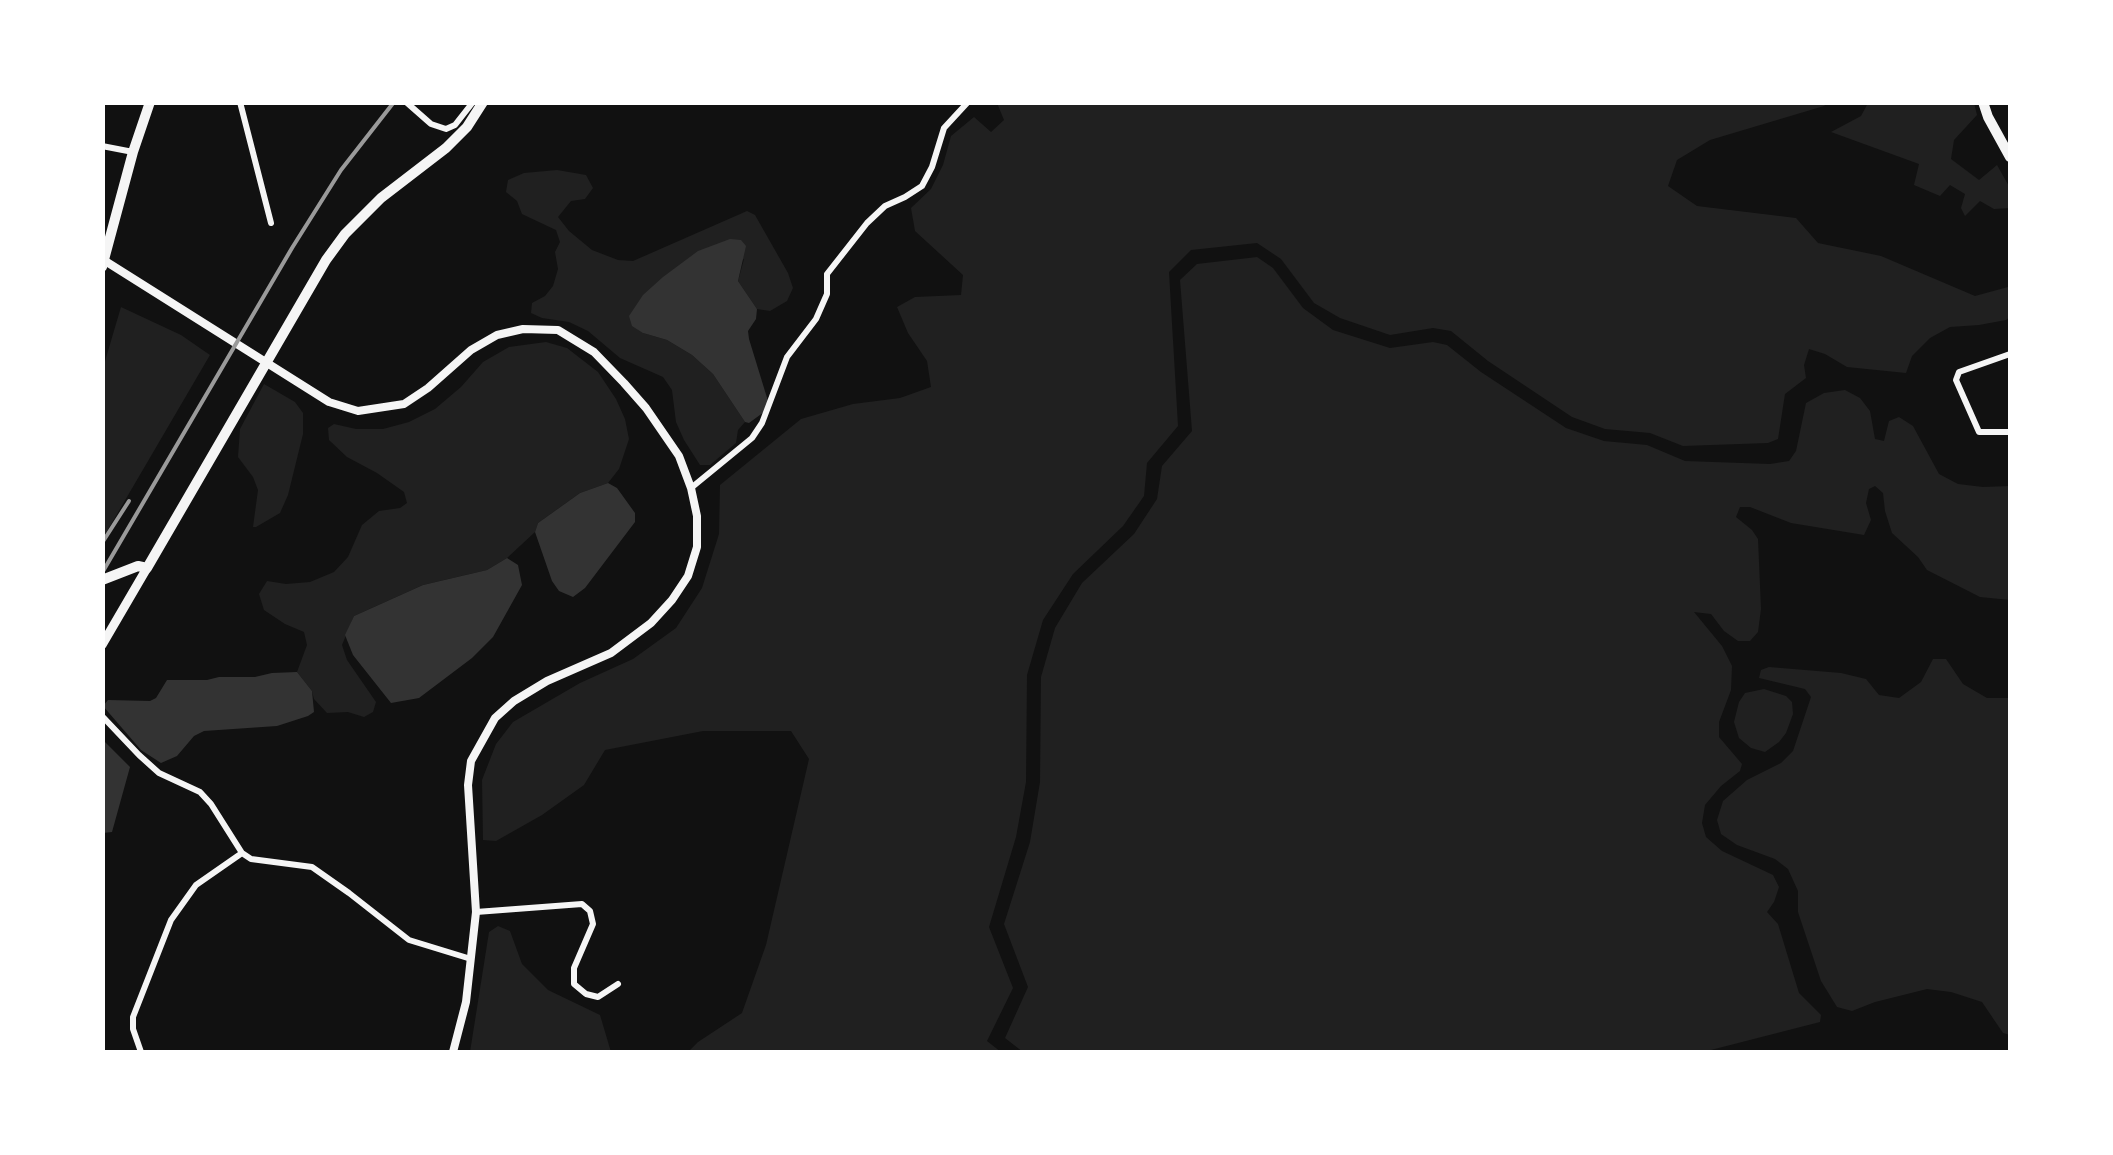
<!DOCTYPE html>
<html>
<head>
<meta charset="utf-8">
<style>
  body { margin:0 }
  #map { position:relative; width:2113px; height:1155px; overflow:hidden; background:#111; font-family:"Fira Sans",sans-serif }
  canvas { display:block }
  .frame { position:absolute; inset:0; border:105px solid #fff; pointer-events:none }
</style>
</head>
<body>
<div id="map">
<canvas width="2113" height="1155"></canvas>
<div class="frame"></div>
</div>
<script>
const ctx = document.querySelector('canvas').getContext('2d');
ctx.lineJoin = 'round';
function fillPath(path, color) { ctx.fillStyle = color; ctx.fill(path, 'evenodd'); }
const poly = rows => new Path2D(rows.map(r => 'M' + r).join(''));
function stroke(path, color, width, dash) { ctx.strokeStyle = color; ctx.lineWidth = width; ctx.lineCap = dash ? 'butt' : 'round'; ctx.setLineDash(dash || []); ctx.stroke(path); }
fillPath(poly([
  [997,103,1827,103,1824,106,1710,140,1677,160,1668,186,1697,206,1796,218,1818,243,1881,256,1975,296,2008,287,2010,282,2010,317,2006,320,1979,325,1950,327,1930,338,1912,356,1906,373,1847,367,1825,354,1809,349,1804,365,1806,378,1785,394,1778,439,1768,443,1683,446,1650,433,1605,429,1572,417,1488,361,1451,331,1433,328,1390,335,1340,318,1314,303,1281,259,1257,243,1191,250,1169,272,1178,426,1147,463,1144,496,1123,526,1073,574,1043,620,1027,675,1026,782,1016,837,989,927,1013,988,987,1041,1001,1052,688,1052,698,1042,742,1013,766,945,809,759,791,731,703,731,605,750,584,785,542,815,496,841,483,840,482,780,496,744,513,722,580,683,633,659,676,628,702,588,719,534,720,485,801,419,853,404,900,398,931,387,927,361,908,333,897,307,915,297,961,295,963,275,915,231,911,208,931,189,943,165,951,136,974,117,991,132,1004,120],
  [1868,103,1974,103,1977,115,1954,140,1951,159,1979,180,1997,165,2010,188,2010,208,1994,209,1980,201,1965,216,1961,208,1965,194,1950,185,1940,196,1914,185,1919,164,1831,132,1861,116],
  [557,170,586,175,593,188,585,199,571,201,558,217,569,231,592,250,618,260,633,261,747,211,755,215,788,273,793,288,787,301,770,311,757,309,738,281,744,259,643,333,667,340,692,355,713,374,745,422,738,430,736,443,710,465,700,465,684,440,676,422,672,390,663,377,620,358,588,331,569,322,542,318,531,313,532,303,545,296,553,286,558,269,555,252,560,242,556,230,522,214,517,201,506,192,508,180,524,173],
  [1257,257,1273,268,1303,308,1333,330,1390,348,1433,342,1447,345,1481,372,1566,428,1604,441,1647,445,1685,461,1770,464,1789,461,1796,451,1806,403,1824,393,1845,390,1860,398,1870,411,1875,439,1884,441,1889,421,1899,417,1913,426,1939,474,1958,484,1983,487,2010,486,2010,600,1980,597,1927,570,1918,557,1892,533,1885,511,1883,493,1875,486,1869,489,1866,503,1871,520,1864,535,1791,523,1750,507,1740,507,1736,517,1752,530,1758,539,1761,609,1758,632,1750,641,1738,641,1724,631,1711,614,1694,612,1722,646,1732,666,1731,690,1719,722,1719,737,1742,764,1740,771,1721,786,1705,805,1702,823,1706,837,1722,851,1773,875,1779,887,1774,902,1767,912,1778,924,1799,993,1821,1015,1820,1022,1703,1052,1023,1052,1005,1038,1028,987,1004,924,1030,842,1040,782,1041,677,1055,628,1082,583,1134,534,1157,499,1162,466,1192,431,1180,280,1197,264],
  [121,307,181,335,210,355,103,538,103,368],
  [546,342,567,348,598,372,616,399,625,419,629,439,619,469,608,483,580,493,538,523,535,532,507,558,487,570,423,585,354,616,342,645,347,660,376,702,373,712,364,717,348,712,327,713,314,699,312,691,297,672,307,645,304,632,285,624,264,610,259,594,267,581,286,584,310,582,334,572,348,557,362,525,379,511,400,508,407,503,404,492,377,473,347,457,329,440,328,428,334,424,356,429,383,429,409,422,435,409,461,387,483,362,509,347],
  [264,384,295,402,303,413,303,434,288,495,280,513,256,527,253,527,258,490,253,477,238,457,240,429],
  [1933,659,1946,659,1963,684,1987,698,2010,698,2010,1035,2003,1033,1982,1002,1951,992,1927,989,1875,1002,1852,1011,1837,1007,1821,981,1798,912,1798,891,1788,869,1775,859,1737,845,1721,834,1717,820,1723,801,1747,780,1781,763,1793,751,1811,697,1805,689,1759,678,1761,670,1769,667,1841,673,1866,679,1879,695,1899,698,1921,682],
  [1764,689,1786,696,1792,702,1793,714,1786,733,1779,742,1765,752,1751,748,1739,738,1734,722,1739,702,1745,693],
  [498,926,510,931,522,964,548,990,600,1015,611,1052,470,1052,489,932]
]), '#202020');
fillPath(poly([
  [730,239,741,240,746,246,738,281,757,309,756,319,748,331,749,339,768,401,764,412,749,423,745,422,713,374,692,355,667,340,643,333,632,326,629,316,643,295,663,277,698,251],
  [608,483,617,488,635,513,635,522,585,588,573,597,559,591,552,581,535,532,538,523,580,493],
  [507,558,518,565,522,585,493,637,472,658,419,698,391,703,353,655,345,635,354,616,423,585,487,570],
  [297,672,312,691,314,712,308,716,277,726,204,731,194,736,177,756,161,763,141,750,103,706,108,700,150,701,156,698,167,680,207,680,219,677,255,677,272,673],
  [103,740,130,767,112,832,103,833]
]), '#333');
stroke(poly([
  [240,102,271,223],
  [406,102,431,124,446,129,455,125,473,102],
  [102,146,133,152],
  [2010,354,1959,372,1956,380,1979,432,2010,432],
  [691,488,752,438,762,423,787,357,816,319,827,294,827,274,867,223,885,206,905,197,922,186,932,167,944,128,968,102],
  [102,716,139,755,159,773,200,792,211,804,242,853,251,859,312,867,349,893,409,940,471,959],
  [476,912,582,904,590,911,593,924,574,968,574,984,586,994,598,997,618,984],
  [141,1052,133,1029,133,1017,171,920,196,885,242,853]
]), '#f5f5f5', 6);
stroke(poly([
  [102,259,329,402,358,411,404,404,428,388,471,350,497,335,523,329,558,330,594,352,624,383,646,408,679,456,691,488,697,516,697,547,688,576,672,600,651,623,611,653,547,681,514,701,495,718,471,761,468,785,476,912,466,1002,453,1052]
]), '#f5f5f5', 8);
stroke(poly([
  [102,645,147,568]
]), '#f5f5f5', 9);
stroke(poly([
  [1983,102,1988,117,2010,157],
  [102,580,138,566,147,568,326,260,345,234,381,198,446,148,467,127,483,102]
]), '#f5f5f5', 10);
stroke(poly([
  [102,267,133,152,150,102]
]), '#f5f5f5', 10);
stroke(poly([
  [102,543,129,501],
  [102,573,292,248,341,170,394,102]
]), '#9a9a9a', 4);
</script>
</body>
</html>
